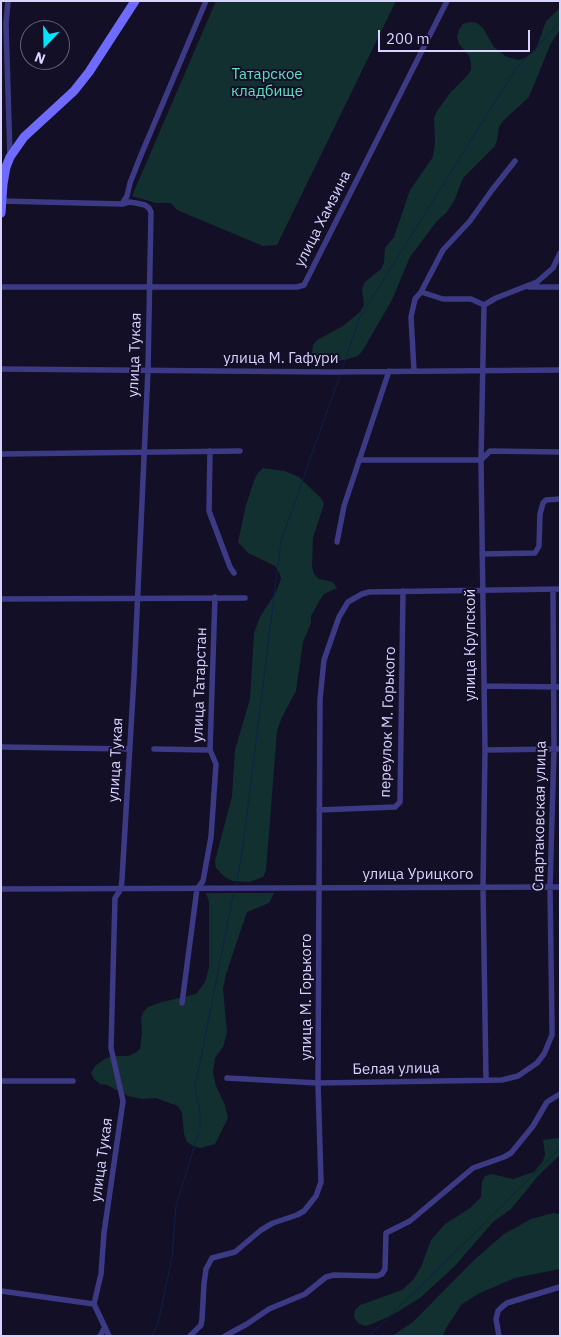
<!DOCTYPE html>
<html>
<head>
<meta charset="utf-8">
<style>
  body { margin:0 }
  #map { position:relative; width:561px; height:1337px; overflow:hidden; background:#130f26; font-family:"IBM Plex Sans",sans-serif }
  canvas { display:block }
  .frame { position:absolute; inset:0; border:2px solid #d9d4ff; pointer-events:none }
  .north { position:absolute; left:20px; top:20px; width:50px; height:50px; box-sizing:border-box; background:#130f26; border:1px solid #625e7d; border-radius:50%; rotate:201deg; font-size:14px; font-weight:700; line-height:20px; text-align:center; color:#d9d4ff }
  .north::after { content:''; display:block; margin:auto; width:18px; height:22px; background:#00e5ff; clip-path:polygon(50% 0,100% 100%,50% 72%,0 100%) }
  .scale { position:absolute; left:378px; top:30px; width:152px; height:22px; box-sizing:border-box; border:2px solid #d9d4ff; border-top:0; padding-left:6px; font-size:15px; line-height:18px; white-space:nowrap; color:#d9d4ff; -webkit-text-stroke:4px #130f26; paint-order:stroke }
</style>
</head>
<body>
<div id="map">
<canvas width="561" height="1337"></canvas>
<div class="frame"></div>
<div class="north">N</div>
<div class="scale">200 m</div>
</div>
<script>
const ctx = document.querySelector('canvas').getContext('2d');
ctx.lineJoin = 'round';
function fillPath(path, color) { ctx.fillStyle = color; ctx.fill(path, 'evenodd'); }
const poly = rows => new Path2D(rows.map(r => 'M' + r).join(''));
function stroke(path, color, width, dash) { ctx.strokeStyle = color; ctx.lineWidth = width; ctx.lineCap = dash ? 'butt' : 'round'; ctx.setLineDash(dash || []); ctx.stroke(path); }
function write(font, color, halo, rows, align = 'center') {
  ctx.font = font + ' "IBM Plex Sans",sans-serif'; ctx.lineWidth = 4; ctx.setLineDash([]); ctx.textBaseline = 'middle'; ctx.strokeStyle = halo; ctx.fillStyle = color; for (const [text, x, y, turn = 0] of rows) {
    ctx.save(); ctx.translate(x, y); ctx.rotate((+turn || 0) * Math.PI / 180); ctx.textAlign = isNaN(turn) ? turn : align; if (halo) ctx.strokeText(text, 0, 0); ctx.fillText(text, 0, 0); ctx.restore();
  }
}
fillPath(poly([
  [216,1,396,1,277,245,263,246,177,210,171,203,156,203,132,196],
  [560,8,560,30,551,43,529,97,503,121,499,127,497,141,494,147,463,178,455,199,447,212,437,221,410,257,392,300,363,350,358,356,344,360,322,362,316,359,312,353,313,345,317,340,343,326,360,312,364,305,362,290,364,283,381,269,384,263,385,248,394,237,410,190,433,157,435,141,434,118,437,111,450,93,466,77,471,70,471,63,469,56,459,44,457,37,459,30,463,24,470,22,477,23,483,28,494,47,505,56,518,60,525,58,531,54,536,49,546,21],
  [263,468,285,471,299,477,321,498,324,504,313,538,312,567,314,574,319,579,333,582,337,588,324,594,320,600,311,616,311,623,303,642,296,691,282,717,277,731,266,871,263,877,249,882,233,881,226,878,216,868,215,861,232,796,235,750,250,699,254,633,260,617,276,592,281,579,279,572,275,566,248,553,238,542,246,505,254,481,257,474],
  [206,893,274,893,269,903,247,912,226,974,223,989,227,1033,223,1047,215,1058,213,1072,216,1086,225,1105,228,1118,215,1144,200,1148,193,1146,187,1142,184,1134,182,1113,178,1106,156,1098,142,1099,128,1096,107,1085,100,1084,94,1079,91,1073,95,1066,106,1058,113,1056,128,1056,135,1053,140,1049,142,1034,141,1019,143,1012,148,1007,162,1002,196,994,205,982,209,968,209,901],
  [560,1136,560,1155,539,1175,511,1209,493,1222,454,1267,420,1298,392,1315,372,1324,365,1326,358,1323,354,1317,355,1310,360,1305,402,1290,413,1280,421,1267,431,1240,445,1224,470,1208,481,1197,482,1182,485,1176,492,1174,513,1179,534,1172,543,1161,545,1154,543,1140,558,1138],
  [553,1213,560,1214,560,1269,515,1278,480,1293,462,1304,446,1328,443,1336,392,1336,413,1322,474,1260,504,1234,531,1219]
]), '#12302f');
stroke(poly([
  [342,369,360,317,515,70,560,22],
  [236,885,243,846,281,541,340,375],
  [200,1127,200,1113,195,1087,234,891],
  [152,1336,158,1324,172,1257,176,1206,199,1131],
  [369,1336,477,1231,560,1148]
]), '#0c2248', 1);
stroke(poly([
  [8,1,6,24,10,157],
  [1,201,122,204,129,202,136,203,145,205,149,208,151,212,148,370,134,677,122,879,121,889,115,898,111,1048,123,1101,104,1233,101,1274,94,1304],
  [122,204,127,196,130,183,141,155,206,1],
  [1,287,297,287,304,285,447,1],
  [529,287,560,287],
  [421,292,443,299,471,299,484,305],
  [1,369,331,372,560,370],
  [414,371,411,317,415,299,421,292,443,250,470,221,492,190,515,161],
  [210,451,209,511,230,567,234,573],
  [1,454,240,451],
  [359,460,481,460,490,451,560,452],
  [337,542,344,506,389,371],
  [482,554,535,553,539,546,540,514,543,503,546,500,560,499],
  [1,599,245,598],
  [484,686,560,687],
  [1,747,129,749],
  [154,749,210,750],
  [485,750,560,749],
  [319,810,395,807,400,802,403,591],
  [1,889,560,887],
  [182,1003,197,889,203,881,211,837,216,764,210,750,215,597],
  [227,1078,318,1083,502,1080,518,1076,537,1063,544,1054,552,1035,552,1026,550,887,554,749,553,590],
  [486,1080,483,887,485,750,481,460,484,305,496,298,537,282,553,268,560,253],
  [1,1081,73,1081],
  [1,1291,94,1304],
  [94,1304,109,1336],
  [100,1336,105,1327],
  [190,1336,201,1325,202,1319,204,1284,206,1269,212,1258,235,1252,261,1230,273,1223,297,1215,304,1211,316,1196,321,1182,318,1083,320,699,324,660,339,617,348,602,362,594,369,592,560,589],
  [225,1336,247,1324,269,1309,305,1294,326,1277,334,1275,377,1276,382,1274,385,1269,386,1233,410,1221,473,1168,504,1157,511,1153,533,1126,547,1102,560,1094],
  [499,1336,496,1319,498,1311,502,1307,507,1303,560,1287]
]), '#3d3a85', 5.5);
stroke(poly([
  [1,213,3,184,6,167,10,157,24,137,74,91,89,72,135,1]
]), '#6f6bff', 9);
write('15px', '#5fe0c0', '#130f26', [
  ["Татарское",267,75],
  ["кладбище",267,92]
]);
write('15px', '#d9d4ff', '#130f26', [
  ["улица Хамзина",323,219,-63],
  ["улица Тукая",135,355,-88],
  ["улица М. Гафури",281,359],
  ["улица Крупской",471,645,-90],
  ["улица Татарстан",200,685,-88],
  ["переулок М. Горького",388,722,-88],
  ["улица Тукая",116,760,-87],
  ["Спартаковская улица",540,816,-89],
  ["улица Урицкого",418,875],
  ["улица М. Горького",307,997,-90],
  ["Белая улица",396,1069,-1],
  ["улица Тукая",102,1160,-82]
]);
</script>
</body>
</html>
